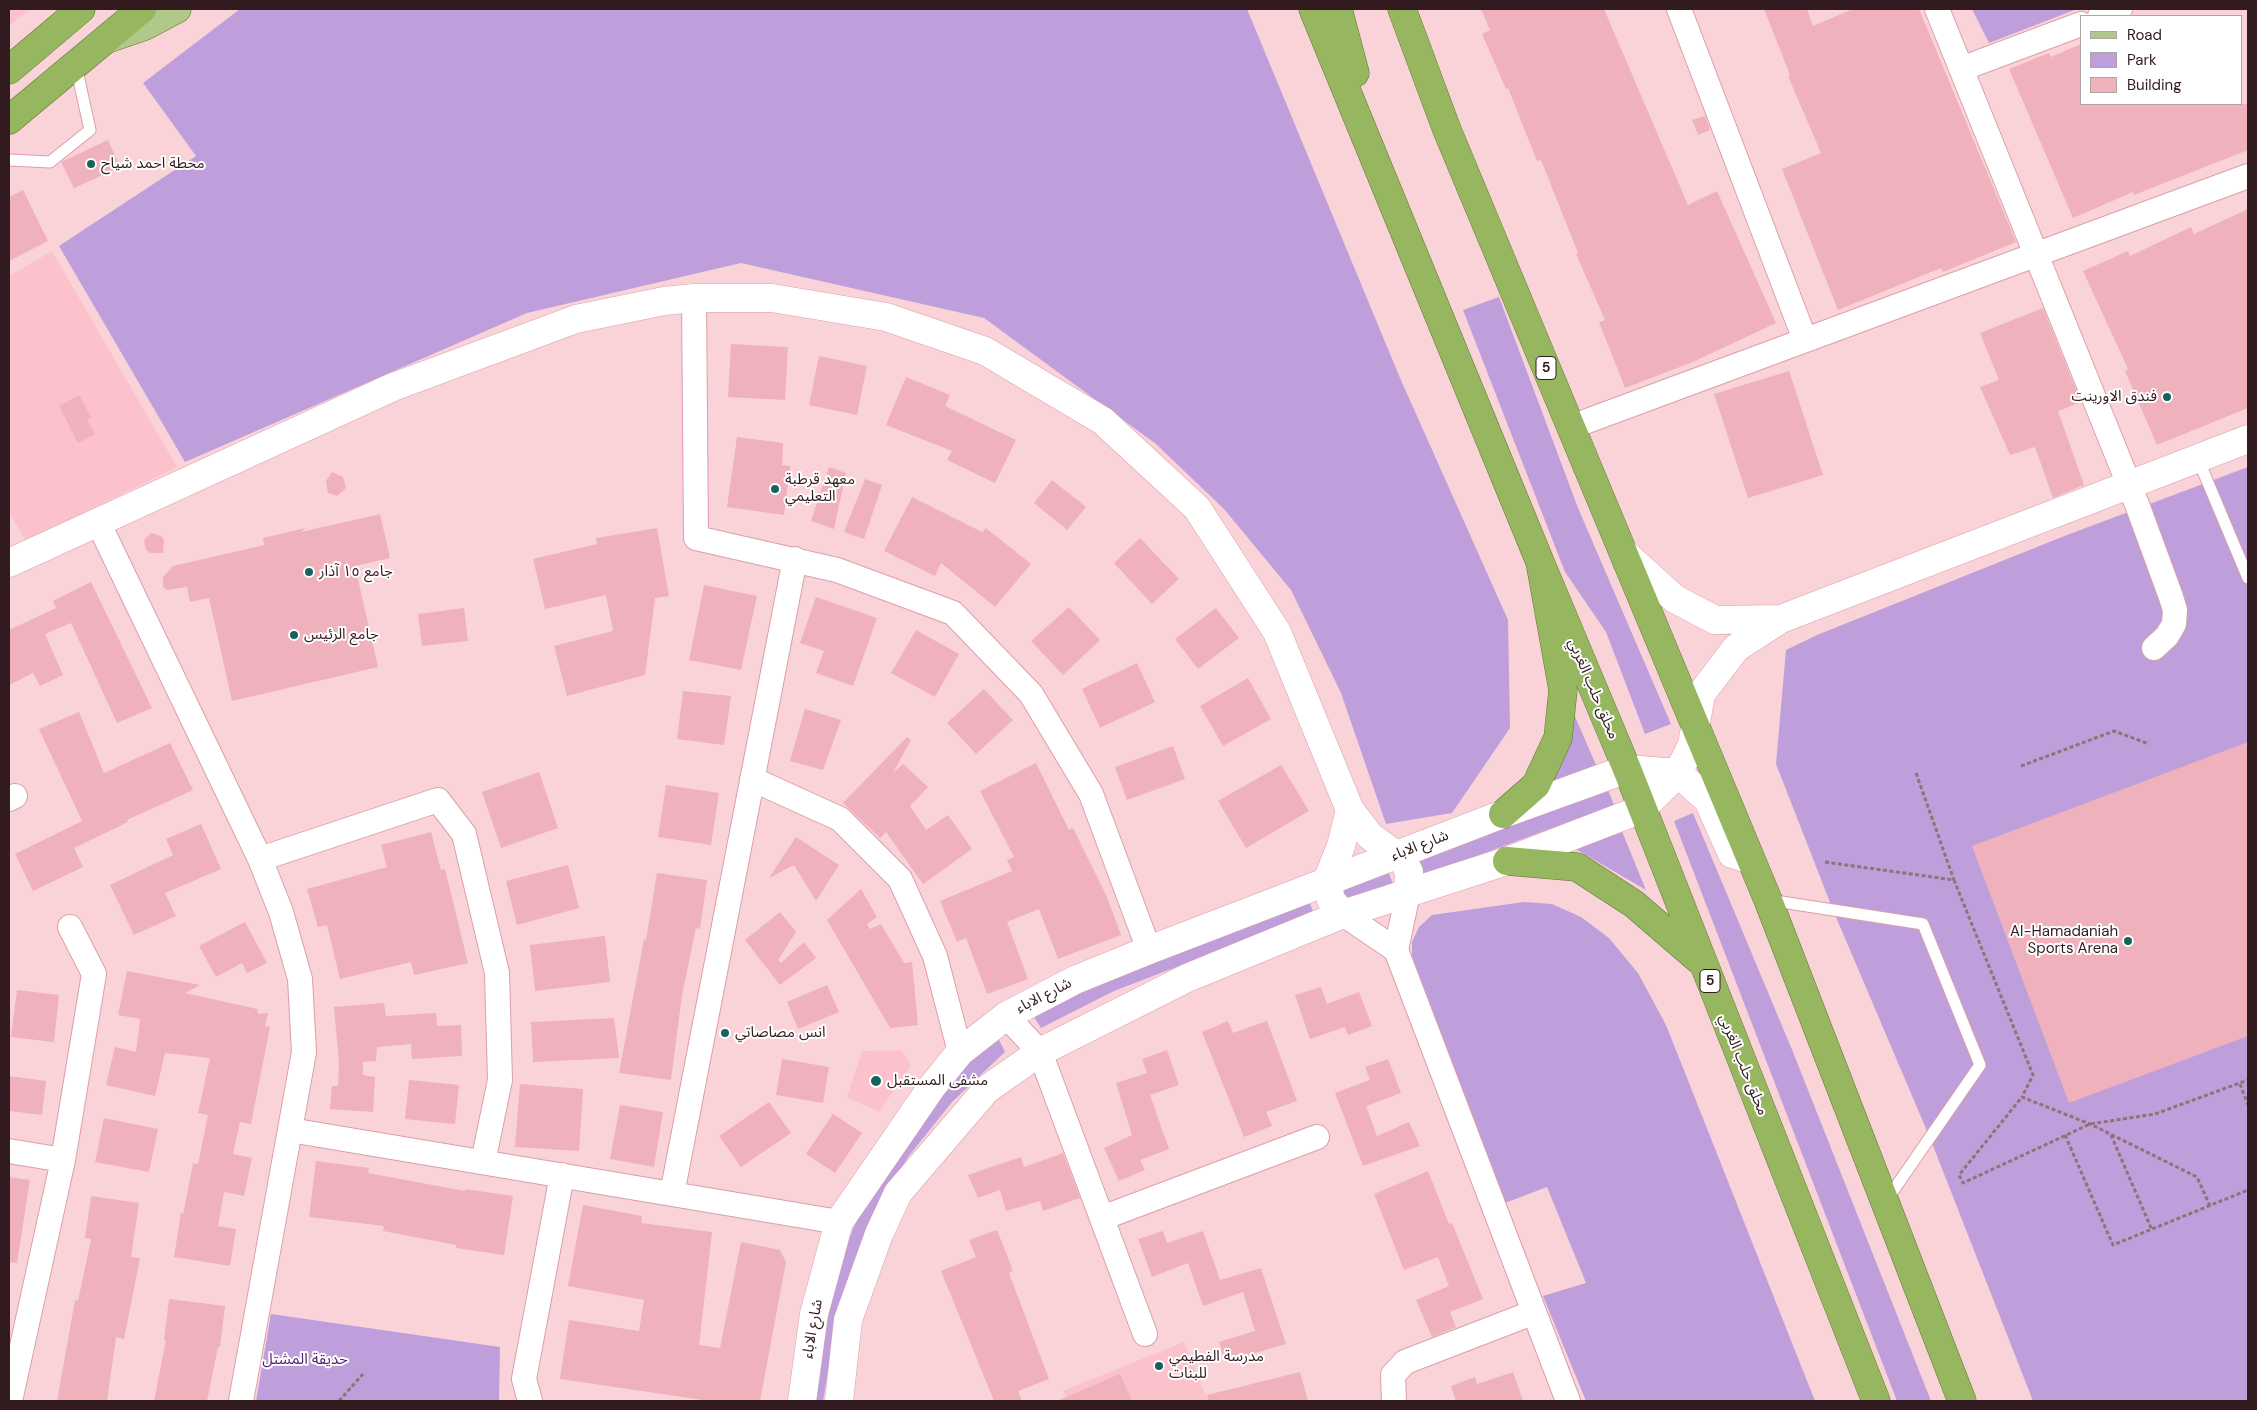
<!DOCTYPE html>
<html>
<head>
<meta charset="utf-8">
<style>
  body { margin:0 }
  #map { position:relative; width:2257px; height:1410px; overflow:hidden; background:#fad3d9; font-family:"DM Sans",sans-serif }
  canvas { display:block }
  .frame { position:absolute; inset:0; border:10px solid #321b1f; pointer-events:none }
  .legend { position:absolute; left:2080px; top:15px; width:162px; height:90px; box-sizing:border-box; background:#fff; border:1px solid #ada4a5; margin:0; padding:6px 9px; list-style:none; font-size:15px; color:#321b1f }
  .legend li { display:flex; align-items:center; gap:10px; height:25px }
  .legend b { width:25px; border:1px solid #ada4a5 }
</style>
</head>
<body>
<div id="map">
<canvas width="2257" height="1410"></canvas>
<div class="frame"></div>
<ul class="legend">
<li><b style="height:6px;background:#b0c988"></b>Road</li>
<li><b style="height:14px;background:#be9fdc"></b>Park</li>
<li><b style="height:14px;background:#efb1bc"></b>Building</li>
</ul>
</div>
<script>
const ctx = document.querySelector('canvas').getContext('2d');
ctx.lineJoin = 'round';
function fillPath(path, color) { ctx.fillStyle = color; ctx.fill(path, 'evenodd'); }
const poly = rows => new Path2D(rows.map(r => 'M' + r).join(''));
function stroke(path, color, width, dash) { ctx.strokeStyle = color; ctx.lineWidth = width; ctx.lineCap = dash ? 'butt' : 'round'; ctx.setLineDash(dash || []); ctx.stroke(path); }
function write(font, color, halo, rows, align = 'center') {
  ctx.font = font + ' "DM Sans","Noto Sans Arabic",sans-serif'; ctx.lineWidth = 4; ctx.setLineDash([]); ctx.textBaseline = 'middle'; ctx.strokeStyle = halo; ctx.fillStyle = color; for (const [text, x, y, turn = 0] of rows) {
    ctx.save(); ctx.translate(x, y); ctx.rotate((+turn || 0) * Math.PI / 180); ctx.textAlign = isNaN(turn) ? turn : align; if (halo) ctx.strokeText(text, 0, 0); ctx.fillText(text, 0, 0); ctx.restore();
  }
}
fillPath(poly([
  [9,9,30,9,9,26],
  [52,251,177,467,26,541,9,512,9,276],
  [901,1050,911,1065,879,1112,847,1097,862,1051],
  [1184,1342,1208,1401,1067,1401,1063,1391]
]), '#fbc2cc');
fillPath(poly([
  [240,9,1247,9,1400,378,1508,620,1510,728,1452,813,1386,824,1341,693,1291,590,1224,509,1156,444,984,318,741,263,527,313,185,462,59,246,196,156,143,83],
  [1972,9,2077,9,1989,43],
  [1499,297,1578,508,1671,724,1645,734,1606,632,1565,572,1463,310],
  [2248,467,2248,1401,2033,1401,1930,1138,1833,910,1776,764,1786,650,1817,635,2067,535],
  [1573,712,1596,765,1548,785],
  [1607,787,1614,805,1423,876,1415,860],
  [1693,813,1793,1052,1931,1401,1897,1401,1674,821],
  [1621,829,1646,890,1574,848],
  [1388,871,1394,887,1342,908,1336,892],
  [1309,901,1314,914,1114,991,1041,1028,1032,1014,1109,978],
  [1524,902,1552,904,1581,917,1609,938,1638,973,1666,1025,1815,1401,1586,1401,1543,1296,1586,1283,1547,1187,1505,1203,1412,956,1412,942,1419,927,1432,915],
  [998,1038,1005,1052,952,1102,908,1157,873,1219,837,1318,823,1401,809,1401,824,1316,846,1246,860,1213,919,1121,970,1061],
  [271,1314,500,1347,499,1401,256,1401]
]), '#be9fdc');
fillPath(poly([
  [1481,9,1604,9,1688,205,1717,191,1776,323,1693,362,1625,388,1599,322,1605,320,1576,254,1578,253,1541,160,1537,161,1508,88,1506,89,1482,34,1490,30],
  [1764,9,1807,9,1813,26,1853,9,1919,9,2016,242,1943,272,1941,268,1838,310,1782,169,1821,153,1788,76,1790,75],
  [2081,44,2081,104,2248,104,2248,150,2134,195,2133,192,2073,218,2009,69,2049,53,2051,57],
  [1705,116,1710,130,1698,135,1692,120],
  [108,140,120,167,74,188,61,162],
  [23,190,48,241,9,261,9,197],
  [2248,209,2248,408,2157,445,2125,371,2128,369,2083,271,2128,251,2130,256,2191,227,2194,234],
  [2043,308,2081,402,2058,411,2084,485,2053,498,2035,447,2010,455,1980,387,1999,380,1980,333],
  [731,344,788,347,785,400,728,397],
  [819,356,867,366,857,415,809,405],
  [1789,371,1823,475,1748,498,1714,394],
  [906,377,950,395,945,406,1016,440,995,483,947,460,952,451,886,425],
  [79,395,91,417,87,420,95,434,78,443,59,406],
  [737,437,783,443,782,465,790,466,784,515,727,507],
  [829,467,846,473,834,529,811,521],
  [332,472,343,477,346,488,337,496,328,493,326,481],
  [865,479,882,485,864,539,844,532],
  [1052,480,1086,507,1067,530,1034,503],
  [912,497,982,532,986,528,1031,564,995,607,941,563,935,576,884,551],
  [380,514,390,558,355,566,378,667,232,701,209,598,190,602,187,587,167,590,163,587,163,577,173,566,264,545,263,538,306,528,301,532],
  [657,528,669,596,655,598,645,675,567,696,554,646,613,631,606,595,545,609,533,559,597,544,596,538],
  [151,533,161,536,164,540,163,553,150,553,146,550,144,540],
  [1140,538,1179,579,1152,604,1114,563],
  [91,582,152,708,117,723,71,623,45,634,63,675,40,686,33,673,9,685,9,630,56,608,53,601],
  [704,585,757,596,741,670,689,660],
  [816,597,877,618,853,686,816,673,824,651,800,643],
  [1069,607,1100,640,1063,675,1031,641],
  [464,608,468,641,422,646,418,614],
  [1216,608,1239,638,1198,669,1175,639],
  [916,630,959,654,935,697,891,673],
  [1137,663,1155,702,1100,728,1082,689],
  [1248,678,1271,719,1223,746,1200,706],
  [984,689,1013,720,976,754,947,723],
  [683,691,731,696,724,745,677,739],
  [805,709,841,720,823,770,790,761],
  [79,712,104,773,170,743,193,790,127,820,128,822,74,848,83,867,33,891,15,854,82,821,39,729],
  [907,737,911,740,893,773,903,764,928,787,910,806,926,830,948,815,972,849,923,884,886,832,880,838,843,803],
  [2248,742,2248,1036,2069,1103,1972,846],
  [1173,746,1185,779,1127,800,1115,767],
  [1036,763,1069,830,1073,828,1107,897,1121,935,1058,959,1039,909,1007,922,1028,979,987,994,966,938,957,942,940,901,1012,871,1007,860,1014,857,980,791],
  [1281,765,1309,811,1246,848,1218,801],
  [539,772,558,828,501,848,482,792],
  [666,785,719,793,711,845,658,837],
  [201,824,221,869,165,893,176,916,134,935,110,885,173,855,166,839],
  [431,832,441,870,445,869,468,963,414,975,411,962,340,979,327,925,318,927,307,889,387,867,381,845],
  [796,837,839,865,816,901,794,865,769,878],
  [568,865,579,908,517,925,506,881],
  [657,873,707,880,700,929,696,928,682,995,671,1080,619,1073,644,939,646,940],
  [861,889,877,917,867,924,870,929,881,924,904,963,912,962,918,1025,890,1028,827,920],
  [780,912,796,932,778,960,781,963,804,942,816,958,780,985,745,940],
  [245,922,267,963,247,973,242,963,216,977,199,946],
  [605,936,610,982,535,991,530,945],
  [127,971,200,985,185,993,257,1009,258,1014,268,1013,265,1026,270,1027,251,1124,240,1122,233,1154,252,1158,244,1196,224,1192,218,1226,236,1229,230,1266,174,1257,181,1212,183,1215,193,1163,198,1164,208,1115,198,1113,210,1058,165,1053,155,1096,106,1085,115,1047,136,1052,140,1019,118,1015],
  [827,985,839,1012,798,1029,787,1002],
  [1321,987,1327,1004,1359,992,1372,1026,1348,1035,1345,1027,1310,1039,1295,995],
  [17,990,59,995,54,1042,11,1037],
  [384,1003,386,1016,436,1013,437,1026,461,1025,462,1056,412,1059,411,1044,377,1047,376,1061,363,1062,363,1075,375,1077,373,1112,330,1109,332,1086,338,1086,339,1063,334,1007],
  [614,1018,619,1058,533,1062,531,1022],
  [1228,1021,1233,1033,1267,1021,1297,1101,1266,1112,1272,1126,1244,1137,1202,1032],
  [1167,1050,1179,1085,1150,1095,1169,1149,1140,1160,1145,1170,1119,1181,1104,1148,1132,1135,1116,1083,1147,1073,1142,1059],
  [782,1059,829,1067,823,1103,776,1095],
  [1388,1059,1401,1093,1366,1106,1377,1136,1409,1122,1420,1146,1363,1166,1335,1093,1370,1080,1365,1067],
  [9,1076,46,1081,42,1115,9,1111],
  [409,1080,459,1085,455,1124,405,1119],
  [520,1084,583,1089,579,1151,515,1147],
  [769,1102,791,1133,741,1167,719,1136],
  [620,1105,663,1112,654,1167,610,1159],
  [833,1114,862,1133,835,1173,806,1154],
  [104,1118,158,1129,149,1172,95,1162],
  [1063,1153,1080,1198,1043,1211,1040,1201,1006,1211,1000,1190,978,1198,968,1175,1021,1157,1024,1167],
  [316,1161,369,1168,368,1173,465,1191,465,1189,513,1196,504,1255,456,1248,456,1245,383,1231,384,1226,309,1217],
  [1428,1171,1449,1224,1452,1223,1483,1299,1450,1312,1456,1327,1432,1337,1416,1300,1449,1286,1438,1257,1404,1270,1374,1194],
  [9,1177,30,1180,17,1263,9,1262],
  [91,1196,139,1203,131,1257,140,1258,124,1339,116,1337,107,1401,57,1401,75,1300,78,1301,91,1239,85,1238],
  [583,1205,642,1216,641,1223,712,1232,699,1345,720,1348,741,1242,780,1250,786,1262,760,1401,710,1401,560,1379,569,1320,639,1331,644,1300,568,1286],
  [997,1230,1013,1271,1009,1273,1049,1379,1018,1391,1022,1401,994,1401,941,1271,976,1257,969,1240],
  [1163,1231,1167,1243,1203,1231,1220,1280,1261,1268,1286,1344,1225,1362,1219,1342,1255,1331,1243,1292,1203,1306,1188,1263,1152,1277,1138,1239],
  [169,1299,225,1306,220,1347,218,1347,207,1401,154,1401,166,1340,164,1340],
  [1300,1372,1308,1401,1208,1401,1207,1395],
  [1513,1372,1523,1401,1456,1401,1451,1386,1475,1377,1477,1384],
  [1120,1374,1132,1401,1057,1401]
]), '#efb1bc');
const service = poly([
  [9,160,50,162,90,130,76,66],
  [2198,459,2248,578],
  [1769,900,1923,924,1980,1065,1886,1201]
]);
const minor = poly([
  [1679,9,1805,340],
  [1937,9,2138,507,2171,597,2175,610,2174,624,2167,636,2154,648],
  [2100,16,2120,9],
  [1961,69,2081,24],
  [694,298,696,538,837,570,953,613,1031,694,1091,794,1149,950],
  [1571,427,2248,176],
  [98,522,260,859,281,912,300,979,304,1052,241,1401],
  [752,779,840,819,900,879,935,956,960,1052],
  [9,799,15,796],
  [260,859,438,800,464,834,497,973,500,1080,483,1162],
  [1408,893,1396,950,1568,1401],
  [1343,914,1396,950],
  [1006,1016,1040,1052,1145,1334],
  [290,1130,839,1222],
  [9,1151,63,1160],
  [672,1194,795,559],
  [1102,1218,1317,1137],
  [10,1401,63,1160,94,974,70,927],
  [530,1401,524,1379,562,1175],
  [1394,1401,1393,1375,1405,1362,1532,1313]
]);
const tertiary = poly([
  [9,563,393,387,576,319,664,301,694,298,772,298,886,317,985,351,1103,421,1197,508,1277,632,1350,810,1370,836,1403,860,1409,872,1408,893],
  [1343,914,1331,900,1327,881,1341,846,1350,810]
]);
const secondary = poly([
  [1624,553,1675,599,1715,620,1781,619],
  [802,1401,814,1314,839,1222,931,1088,960,1052,1006,1016,1075,980,1149,950,1503,814,1627,769,1678,773,1708,800,1732,854,1751,860],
  [839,1401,848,1320,879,1234,898,1193,987,1089,1040,1052,1187,978,1343,914,1507,861,1642,809,1678,773,1692,745,1701,694,1736,648,1781,619,2248,439]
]);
const primary = poly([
  [107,39,145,26,177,9]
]);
const trunk = poly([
  [1313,9,1540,562,1563,690,1558,738,1536,785,1503,814],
  [1338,9,1355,73],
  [1402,9,1447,130,1768,900,1962,1401],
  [9,70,81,9],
  [9,120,142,9],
  [1540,562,1627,769,1876,1401],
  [1507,861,1577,867,1634,904,1699,960]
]);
stroke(service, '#db9fa9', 13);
stroke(minor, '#db9fa9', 26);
stroke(tertiary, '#db9fa9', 29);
stroke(secondary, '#db9fa9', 29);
stroke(primary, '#62752f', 29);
stroke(trunk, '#62752f', 29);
stroke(poly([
  [2021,766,2114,731,2149,744],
  [1916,773,1954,880],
  [1825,862,1954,880,2033,1075,2022,1097],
  [2240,1084,2248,1105],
  [2065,1135,2113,1245,2248,1190],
  [2111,1135,2152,1230],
  [2210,1206,2197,1177,2090,1124,2022,1097,1959,1175,1963,1183,2090,1124,2155,1114,2248,1080],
  [339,1401,363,1374]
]), '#907277', 3, [4, 2.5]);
stroke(service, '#fff', 11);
stroke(minor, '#fff', 24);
stroke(tertiary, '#fff', 28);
stroke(secondary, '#fff', 28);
stroke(primary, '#b0c988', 28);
stroke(trunk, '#96b760', 28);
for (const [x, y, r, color] of [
  [91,164,5,"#16635e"],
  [2167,397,5,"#16635e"],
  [775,489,5,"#16635e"],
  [309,572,5,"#16635e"],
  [294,635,5,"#16635e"],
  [2128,941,5,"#16635e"],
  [725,1033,5,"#16635e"],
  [876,1081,6,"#16635e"],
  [1159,1366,5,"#16635e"]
]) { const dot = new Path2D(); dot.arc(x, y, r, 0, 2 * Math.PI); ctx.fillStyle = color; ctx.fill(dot); stroke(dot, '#fff', 2); }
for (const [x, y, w] of [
  [1546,368,20],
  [1710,981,20]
]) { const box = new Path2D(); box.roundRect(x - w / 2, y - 11.5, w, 23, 4); ctx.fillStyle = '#fff'; ctx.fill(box); stroke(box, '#321b1f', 1); }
write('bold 14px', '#321b1f', null, [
  ["5",1546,368],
  ["5",1710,981]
]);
write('15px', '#321b1f', '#fff', [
  ["محطة احمد شياح",101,164],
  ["فندق الاورينت",2157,397,"right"],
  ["معهد قرطبة",785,480],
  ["التعليمي",785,497],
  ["جامع ١٥ آذار",319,572],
  ["جامع الرئيس",304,635],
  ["Al-Hamadaniah",2118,932,"right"],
  ["Sports Arena",2118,949,"right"],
  ["انس مصاصاتي",735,1033],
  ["مشفى المستقبل",887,1081],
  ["مدرسة الفطيمي",1169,1357],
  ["للبنات",1169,1374]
], 'left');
write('15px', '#321b1f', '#fff', [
  ["محلق حلب الغربي",1593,689,67],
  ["شارع الاباء",1420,846,-21],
  ["شارع الاباء",1044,996,-27],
  ["محلق حلب الغربي",1743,1065,68],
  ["شارع الاباء",813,1329,-80]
]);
write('15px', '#502271', '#fff', [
  ["حديقة المشتل",305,1360]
]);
</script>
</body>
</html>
